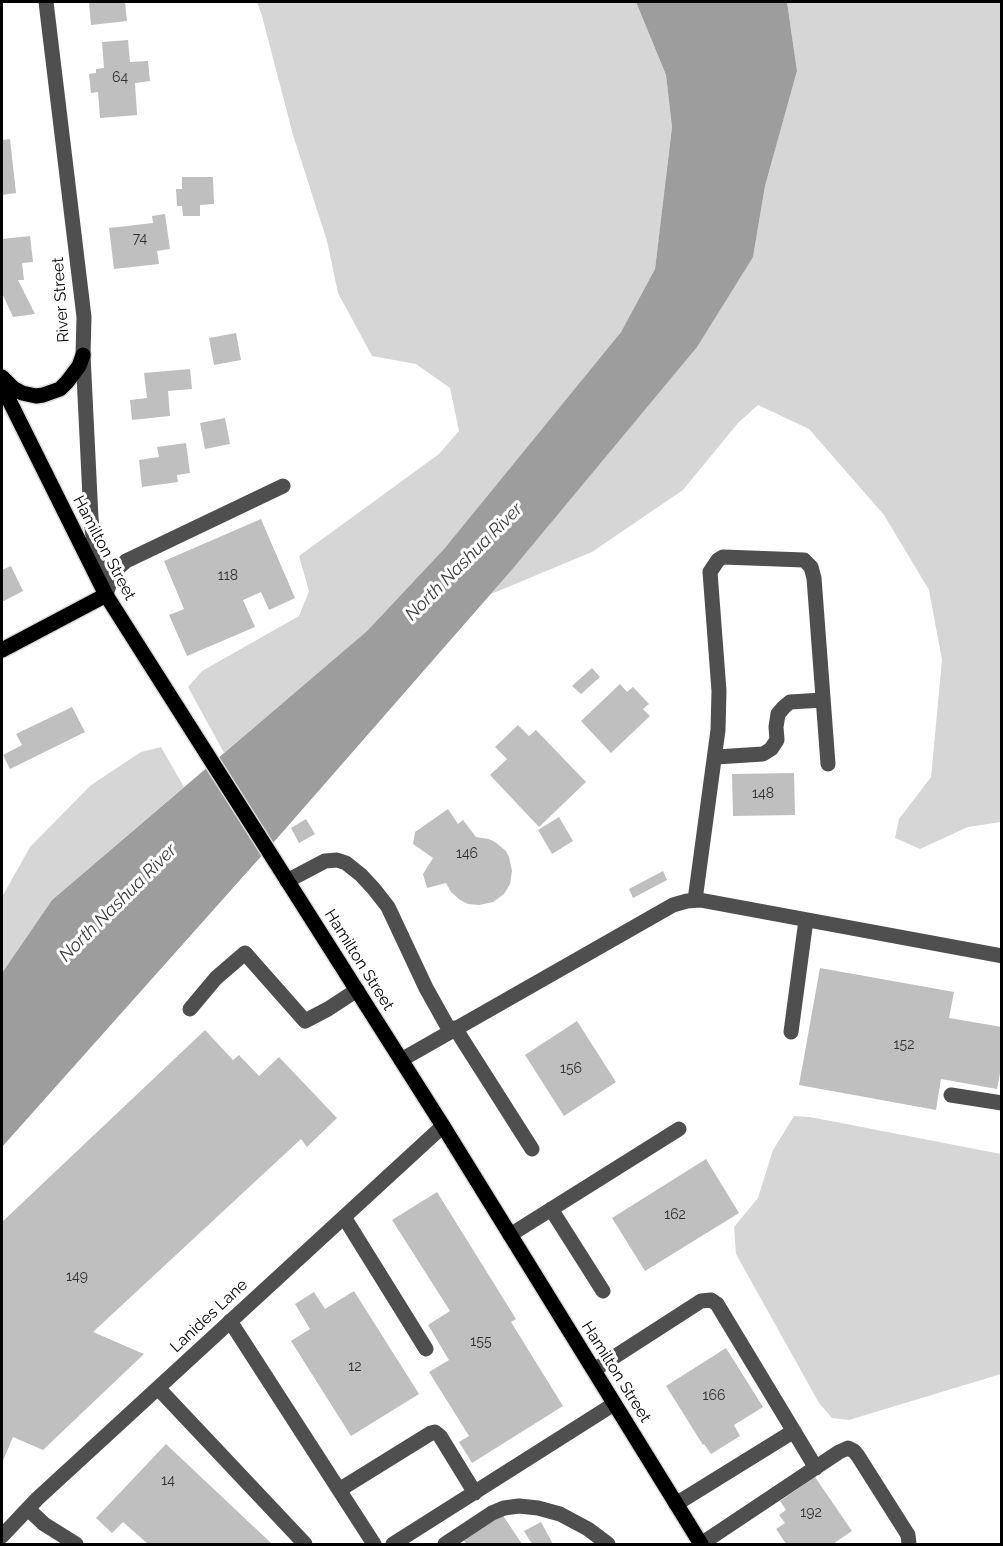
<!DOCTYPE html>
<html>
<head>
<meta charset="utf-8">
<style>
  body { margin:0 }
  #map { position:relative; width:1003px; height:1546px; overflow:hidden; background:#fff; font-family:Raleway,sans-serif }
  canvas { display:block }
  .frame { position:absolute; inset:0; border:3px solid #000; pointer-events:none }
</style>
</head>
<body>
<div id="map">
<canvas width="1003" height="1546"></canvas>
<div class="frame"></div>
</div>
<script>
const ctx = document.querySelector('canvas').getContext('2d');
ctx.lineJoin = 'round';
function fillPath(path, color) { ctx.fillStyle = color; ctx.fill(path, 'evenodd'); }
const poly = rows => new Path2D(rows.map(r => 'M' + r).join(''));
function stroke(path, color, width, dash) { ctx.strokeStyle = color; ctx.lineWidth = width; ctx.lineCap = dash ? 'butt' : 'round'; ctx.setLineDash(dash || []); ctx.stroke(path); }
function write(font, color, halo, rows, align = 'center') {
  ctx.font = font + ' Raleway,sans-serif'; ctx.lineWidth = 6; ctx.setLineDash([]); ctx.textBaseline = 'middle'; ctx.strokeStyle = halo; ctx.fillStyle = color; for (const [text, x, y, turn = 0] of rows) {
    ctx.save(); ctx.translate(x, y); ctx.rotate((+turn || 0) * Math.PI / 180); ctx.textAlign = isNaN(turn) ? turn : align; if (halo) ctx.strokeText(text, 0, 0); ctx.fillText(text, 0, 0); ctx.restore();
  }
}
fillPath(poly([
  [257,2,636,2,666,75,672,127,655,269,621,332,444,549,367,631,224,753,188,687,202,671,299,616,309,591,299,556,439,454,459,431,450,388,416,364,372,356,338,293,327,241,293,135,262,16],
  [787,2,1001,2,1001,822,968,827,920,849,895,838,899,819,931,777,942,660,929,590,884,515,809,429,758,405,738,423,683,490,592,552,491,594,510,572,753,257,765,186,797,71],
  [161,747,184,787,52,900,2,973,2,897,30,847,91,785,141,752],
  [794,1116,810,1117,1001,1154,1001,1374,849,1420,832,1418,819,1403,736,1254,734,1227,758,1198,773,1150]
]), '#d6d6d6');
fillPath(poly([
  [636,2,787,2,797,71,765,186,753,257,697,347,510,572,273,843,2,1147,2,973,52,900,367,631,444,549,621,332,655,269,672,127,666,75]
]), '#9d9d9d');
fillPath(poly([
  [89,2,125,2,127,21,91,25],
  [128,40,130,62,148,61,150,81,135,83,137,115,100,118,98,92,91,93,89,74,96,73,96,69,104,68,102,42],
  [10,139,16,193,2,195,2,140],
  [182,177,213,177,214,204,200,205,200,216,183,216,182,206,177,206,176,189,182,189],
  [165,214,170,249,157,251,159,264,114,269,109,228,153,223,152,216],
  [30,236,33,262,22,263,24,280,18,280,35,314,13,317,2,293,2,239],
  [236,333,241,360,214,365,209,338],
  [190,369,192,389,168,391,170,416,132,420,130,400,147,398,144,373],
  [225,418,230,444,205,449,200,423],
  [186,443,190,473,177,475,178,482,142,487,139,460,159,457,157,447],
  [261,519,295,598,269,610,261,592,243,600,255,627,187,656,169,615,184,609,164,561],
  [11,566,23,591,2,602,2,570],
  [592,668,600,677,581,694,572,686],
  [620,684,627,692,633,687,649,704,643,709,650,716,611,753,581,721],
  [72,707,85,732,10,769,3,755,22,745,16,734],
  [518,725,529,736,536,730,586,782,539,827,490,775,507,759,495,747],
  [794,773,795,815,733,816,732,774],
  [448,809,458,824,463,820,476,837,489,839,495,842,506,851,509,857,512,871,510,884,504,894,493,902,479,905,468,904,460,900,451,892,446,883,427,888,423,874,433,858,413,844,415,832],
  [559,817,573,841,552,854,538,830],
  [306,819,315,834,299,843,291,828],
  [663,871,667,880,633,898,629,889],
  [820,968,954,992,949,1018,1002,1027,1002,1063,997,1089,941,1079,936,1110,799,1085],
  [577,1021,616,1082,564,1116,525,1055],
  [205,1030,233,1060,239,1055,259,1076,279,1057,337,1118,307,1147,301,1139,93,1332,144,1354,43,1450,13,1437,2,1463,2,1222],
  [706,1159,739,1213,645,1271,612,1218],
  [437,1192,516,1319,511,1322,563,1406,472,1463,459,1442,469,1436,429,1372,449,1360,428,1325,450,1311,392,1220],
  [354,1291,419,1394,351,1436,291,1341,310,1329,295,1304,314,1292,325,1309],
  [726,1348,763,1407,734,1425,740,1436,711,1454,704,1444,703,1445,666,1386],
  [166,1444,271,1543,269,1544,148,1544,123,1522,112,1533,96,1518],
  [815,1477,852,1531,833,1544,786,1544,776,1529,785,1523,779,1515,786,1510,780,1501],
  [502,1514,522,1544,466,1544,463,1539],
  [541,1522,553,1544,532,1544,524,1531]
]), '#bfbfbf');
const major = poly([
  [2,377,13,388,22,393,36,396,43,395,60,389,67,382,79,366,83,355],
  [2,386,106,595,443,1126,701,1544],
  [2,650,106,595]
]);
stroke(major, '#dbdbdb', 18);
stroke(poly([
  [46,2,84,317,83,355,91,518,94,546,102,581],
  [106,595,110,582,116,570,126,561,283,486],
  [716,757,763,754,771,749,777,740,776,727,778,714,784,707,790,702,823,700],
  [287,881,325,861,337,860,346,863,361,875,374,889,388,907,426,988,450,1031],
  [695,900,718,730,719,691,710,572,718,560,723,557,804,560,811,567,814,578,828,764],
  [190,1009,216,978,245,953,305,1021,328,1009,357,990],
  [455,1028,532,1149],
  [791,1032,806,920],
  [401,1060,673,905,687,901,700,900,1002,956],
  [951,1095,1002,1103],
  [551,1209,603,1291],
  [344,1217,426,1349],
  [510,1235,679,1129],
  [230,1321,374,1544],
  [594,1370,701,1301,711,1300,717,1304,816,1468],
  [158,1388,305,1544],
  [339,1490,431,1433,435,1432,440,1436,475,1493],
  [676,1504,794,1431],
  [28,1509,44,1524,76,1544],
  [2,1536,37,1499,443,1126],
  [393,1544,614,1404],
  [445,1544,492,1513,504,1508,519,1506,538,1508,560,1514,588,1529,608,1544],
  [701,1544,839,1452,848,1448,854,1451,858,1456,908,1535,909,1544]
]), '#4f4f4f', 15);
stroke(major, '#000', 15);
write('14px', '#303030', null, [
  ["64",120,78],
  ["74",140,239],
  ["118",228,576],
  ["148",763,794],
  ["146",467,854],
  ["152",904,1045],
  ["156",571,1069],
  ["162",675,1215],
  ["149",77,1277],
  ["155",481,1342],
  ["12",355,1367],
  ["166",714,1396],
  ["14",168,1481],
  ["192",811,1513]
]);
write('16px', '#000', '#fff', [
  ["River Street",61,300,-94],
  ["Hamilton Street",104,548,62],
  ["Hamilton Street",359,960,58],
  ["Lanides Lane",209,1316,-43],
  ["Hamilton Street",616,1372,58]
]);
write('italic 18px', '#3e3e3e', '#fff', [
  ["North Nashua River",464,562,-45],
  ["North Nashua River",118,903,-45]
]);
</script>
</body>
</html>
